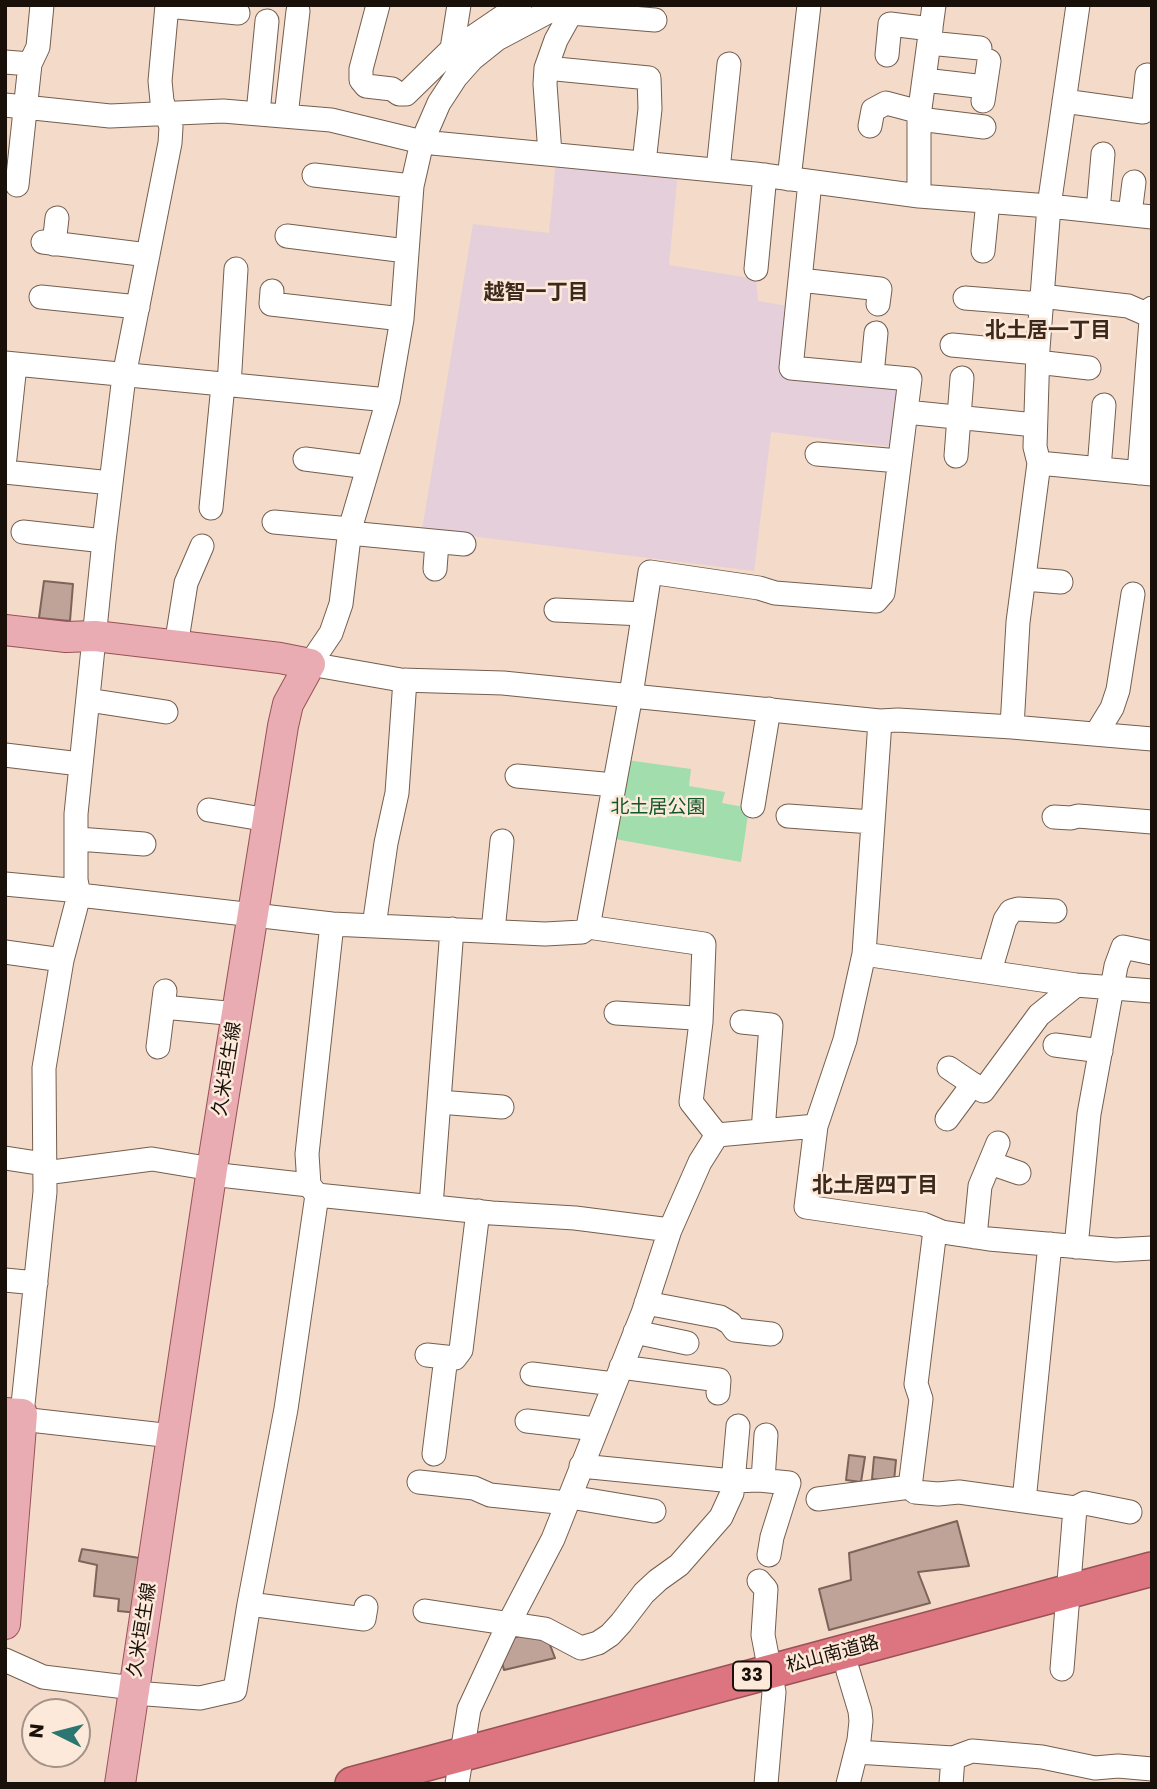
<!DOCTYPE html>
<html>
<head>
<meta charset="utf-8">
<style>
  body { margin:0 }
  #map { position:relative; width:1157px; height:1789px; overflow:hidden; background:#f4dac8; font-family:Poppins,sans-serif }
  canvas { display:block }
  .frame { position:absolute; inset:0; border:7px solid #19100a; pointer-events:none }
  .north { position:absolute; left:21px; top:1698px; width:70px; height:70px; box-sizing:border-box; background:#fde9da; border:2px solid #a29287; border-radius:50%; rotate:276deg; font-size:19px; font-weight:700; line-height:28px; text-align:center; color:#19100a }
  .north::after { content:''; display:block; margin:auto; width:24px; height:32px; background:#2c7672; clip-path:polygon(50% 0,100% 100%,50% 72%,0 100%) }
</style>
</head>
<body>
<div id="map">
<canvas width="1157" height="1789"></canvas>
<div class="frame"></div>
<div class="north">N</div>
</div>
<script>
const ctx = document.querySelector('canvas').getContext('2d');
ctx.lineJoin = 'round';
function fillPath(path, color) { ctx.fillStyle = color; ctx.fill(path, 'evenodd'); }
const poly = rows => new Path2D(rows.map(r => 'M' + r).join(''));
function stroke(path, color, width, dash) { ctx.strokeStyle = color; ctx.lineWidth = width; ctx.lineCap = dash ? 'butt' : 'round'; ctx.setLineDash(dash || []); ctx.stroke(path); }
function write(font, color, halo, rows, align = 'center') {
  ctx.font = font + ' Poppins,"Noto Sans JP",sans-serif'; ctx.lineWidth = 5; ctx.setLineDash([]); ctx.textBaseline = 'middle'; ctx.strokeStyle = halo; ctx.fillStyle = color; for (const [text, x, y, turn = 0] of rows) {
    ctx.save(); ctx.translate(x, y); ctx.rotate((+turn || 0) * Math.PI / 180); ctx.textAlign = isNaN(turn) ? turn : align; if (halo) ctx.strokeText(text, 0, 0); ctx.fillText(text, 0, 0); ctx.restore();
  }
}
fillPath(poly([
  [556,160,678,171,669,265,756,279,758,301,787,306,778,372,902,384,893,447,771,432,754,571,422,530,473,224,549,233]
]), '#e5cfdb');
fillPath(poly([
  [627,760,691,769,689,786,725,792,722,803,749,808,741,862,615,839]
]), '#a2dead');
const building = poly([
  [44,581,73,584,70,621,39,618,44,581],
  [849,1455,865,1457,861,1482,846,1480,849,1455],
  [874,1457,896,1460,894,1481,872,1479,874,1457],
  [957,1521,969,1566,918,1572,930,1603,829,1630,819,1589,851,1580,849,1553,957,1521],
  [82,1549,146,1559,139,1613,118,1611,119,1599,94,1596,97,1565,79,1561,82,1549],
  [534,1632,547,1637,555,1658,504,1670,500,1655,509,1639,534,1632]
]);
fillPath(building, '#bfa398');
stroke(building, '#7d6359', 2);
const minor = poly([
  [378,5,361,69,361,80,366,86,392,89,399,94,406,94,452,49,459,5],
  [561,5,497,39,472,59,456,77,439,103,422,142,412,186,402,319,388,400,350,529,341,604,331,633,310,664,401,680,503,683,880,721,898,720,1012,727,1152,739],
  [568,5,571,13,556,40,546,68,649,78,650,109,644,163],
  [167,6,238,13],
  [571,13,655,20],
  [929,43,980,48],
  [887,55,890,24,931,29],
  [460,58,452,49,467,41,520,5],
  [5,62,30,64],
  [546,68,545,84,550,154],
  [924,80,985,87],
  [983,101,989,61],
  [1064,101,1143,112,1147,75,1152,76],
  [5,105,110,116,223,111,331,120,422,142,755,174,919,196,1049,206,1152,217],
  [258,113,267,21],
  [286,116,298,11],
  [919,119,984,127],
  [870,126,873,110,886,103,920,112],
  [718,170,729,64],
  [314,175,412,186],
  [789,179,809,5],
  [17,185,30,64,38,47,42,5],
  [919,196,919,116,934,5],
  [1098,211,1103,154],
  [1130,214,1134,182],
  [287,236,406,251],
  [43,242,148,255],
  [54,244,57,218],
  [983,251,988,201],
  [756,269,765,175],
  [800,280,880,289,878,304],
  [272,291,271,304,402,319],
  [1041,296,1128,306,1151,316],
  [41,297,138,307],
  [965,298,1041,304],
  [952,345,1037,353],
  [1037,362,1089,368],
  [5,363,388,400],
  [872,375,876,333],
  [229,386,236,269],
  [906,412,1035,425],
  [817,454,899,461],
  [956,456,962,378],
  [5,458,15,365],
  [305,459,368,467],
  [1039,463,1152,474],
  [1099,469,1104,405],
  [5,472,111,483],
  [1139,473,1152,308],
  [211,508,223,385],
  [274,522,350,529],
  [23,532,104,541],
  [349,533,464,544],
  [435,569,437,542],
  [1024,579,1061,582],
  [556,610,643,614],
  [176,646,186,583,202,546],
  [88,700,166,712],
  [880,721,864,954,845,1040,816,1126,806,1207,923,1224,942,1232,989,1239,1116,1250,1152,1248],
  [1012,727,1018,622,1039,463,1035,447,1038,349,1049,206,1078,5],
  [1096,734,1112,708,1118,690,1133,594],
  [5,755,80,764],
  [517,776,614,785],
  [753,806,769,709],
  [209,810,268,820],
  [788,816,872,822],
  [1054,817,1071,818,1078,816,1152,822],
  [78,839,144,844],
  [5,884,69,890,79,895,332,924,307,1154,309,1185],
  [332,924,545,934,582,932,588,927,631,695,650,572,759,588,775,593,876,601,883,593,910,379,791,368,810,182],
  [374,926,386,843,397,793,405,680],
  [588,927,704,944,701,1022,691,1102,717,1135],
  [493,931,502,841],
  [5,952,62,960],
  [864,954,1076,985,1152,991],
  [990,971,1005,920,1011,911,1018,909,1055,911],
  [163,1007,237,1014],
  [616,1013,694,1018,701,1022],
  [742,1022,771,1025,763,1131],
  [1055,1045,1101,1051],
  [158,1047,165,991],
  [949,1068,983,1091,1039,1015,1076,985],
  [439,1102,502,1107],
  [947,1119,973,1084],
  [5,1158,44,1164],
  [990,1163,1019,1173],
  [45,1173,152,1159,212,1169],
  [211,1174,309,1185,317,1195,492,1213,575,1218,670,1230],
  [431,1206,452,929],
  [975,1237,980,1186,998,1143],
  [1076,1247,1089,1114,1116,966,1123,947,1152,953],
  [5,1280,36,1283],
  [646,1303,720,1317,730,1323,735,1330,771,1334],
  [635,1332,687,1343],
  [427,1355,455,1358,461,1350,478,1211],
  [621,1367,719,1380,718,1393],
  [532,1374,614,1384],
  [22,1414,45,1192,44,1068,62,960,79,895,76,880,76,814,104,541,124,376,170,143,171,127,162,101,160,81,167,5],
  [21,1419,172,1436],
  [527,1421,596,1429],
  [434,1454,446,1357],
  [581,1466,733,1481,759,1480,789,1483,772,1537,769,1555],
  [763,1480,766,1435],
  [419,1482,474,1488,490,1495,567,1503],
  [910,1487,915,1492,938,1494,959,1492,1075,1508,1085,1503,1130,1512],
  [570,1497,654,1511],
  [818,1499,910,1487,921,1399,916,1384,935,1230],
  [1024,1501,1050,1244],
  [759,1581,766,1589,763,1635,774,1692,766,1784],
  [249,1604,364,1619,366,1607],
  [425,1611,545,1629,581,1648,598,1643,610,1635,621,1623,644,1593,658,1580,679,1565,721,1517,732,1493,738,1426],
  [5,1660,43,1677,134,1688],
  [1062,1669,1075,1508],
  [134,1693,200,1698,235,1690,249,1604,286,1409,317,1195],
  [856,1752,953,1758,972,1751,1042,1757,1095,1768,1118,1766,1152,1769],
  [457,1784,469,1709,509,1623,553,1539,643,1313,670,1230,700,1162,717,1135,816,1126],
  [848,1784,859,1740,861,1721,860,1711,848,1671],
  [951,1784,953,1758]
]);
const major = poly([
  [5,630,66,637,95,636,280,658,310,664,288,704,283,726,212,1169,120,1784],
  [5,1413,22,1414,5,1624]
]);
const highway = poly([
  [352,1784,1152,1569]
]);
stroke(minor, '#745e4f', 25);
stroke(major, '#985257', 32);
stroke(highway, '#985257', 36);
stroke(minor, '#fff', 23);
stroke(major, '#eaacb3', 30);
stroke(highway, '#dc7580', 33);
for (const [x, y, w] of [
  [752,1676,38]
]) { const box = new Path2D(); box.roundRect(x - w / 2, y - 14.5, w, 29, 5); ctx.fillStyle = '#fde9da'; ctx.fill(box); stroke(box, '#19100a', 2); }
write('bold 18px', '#19100a', null, [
  ["33",752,1676]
]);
write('19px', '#0e5828', '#fde9da', [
  ["北土居公園",658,808]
]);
write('19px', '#19100a', '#fde9da', [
  ["久米垣生線",228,1069,-81],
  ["久米垣生線",143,1630,-81],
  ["松山南道路",833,1655,-15]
]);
write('bold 21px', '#3c291b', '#fde9da', [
  ["越智一丁目",536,294],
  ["北土居一丁目",1048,332],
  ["北土居四丁目",875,1187]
]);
</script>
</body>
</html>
